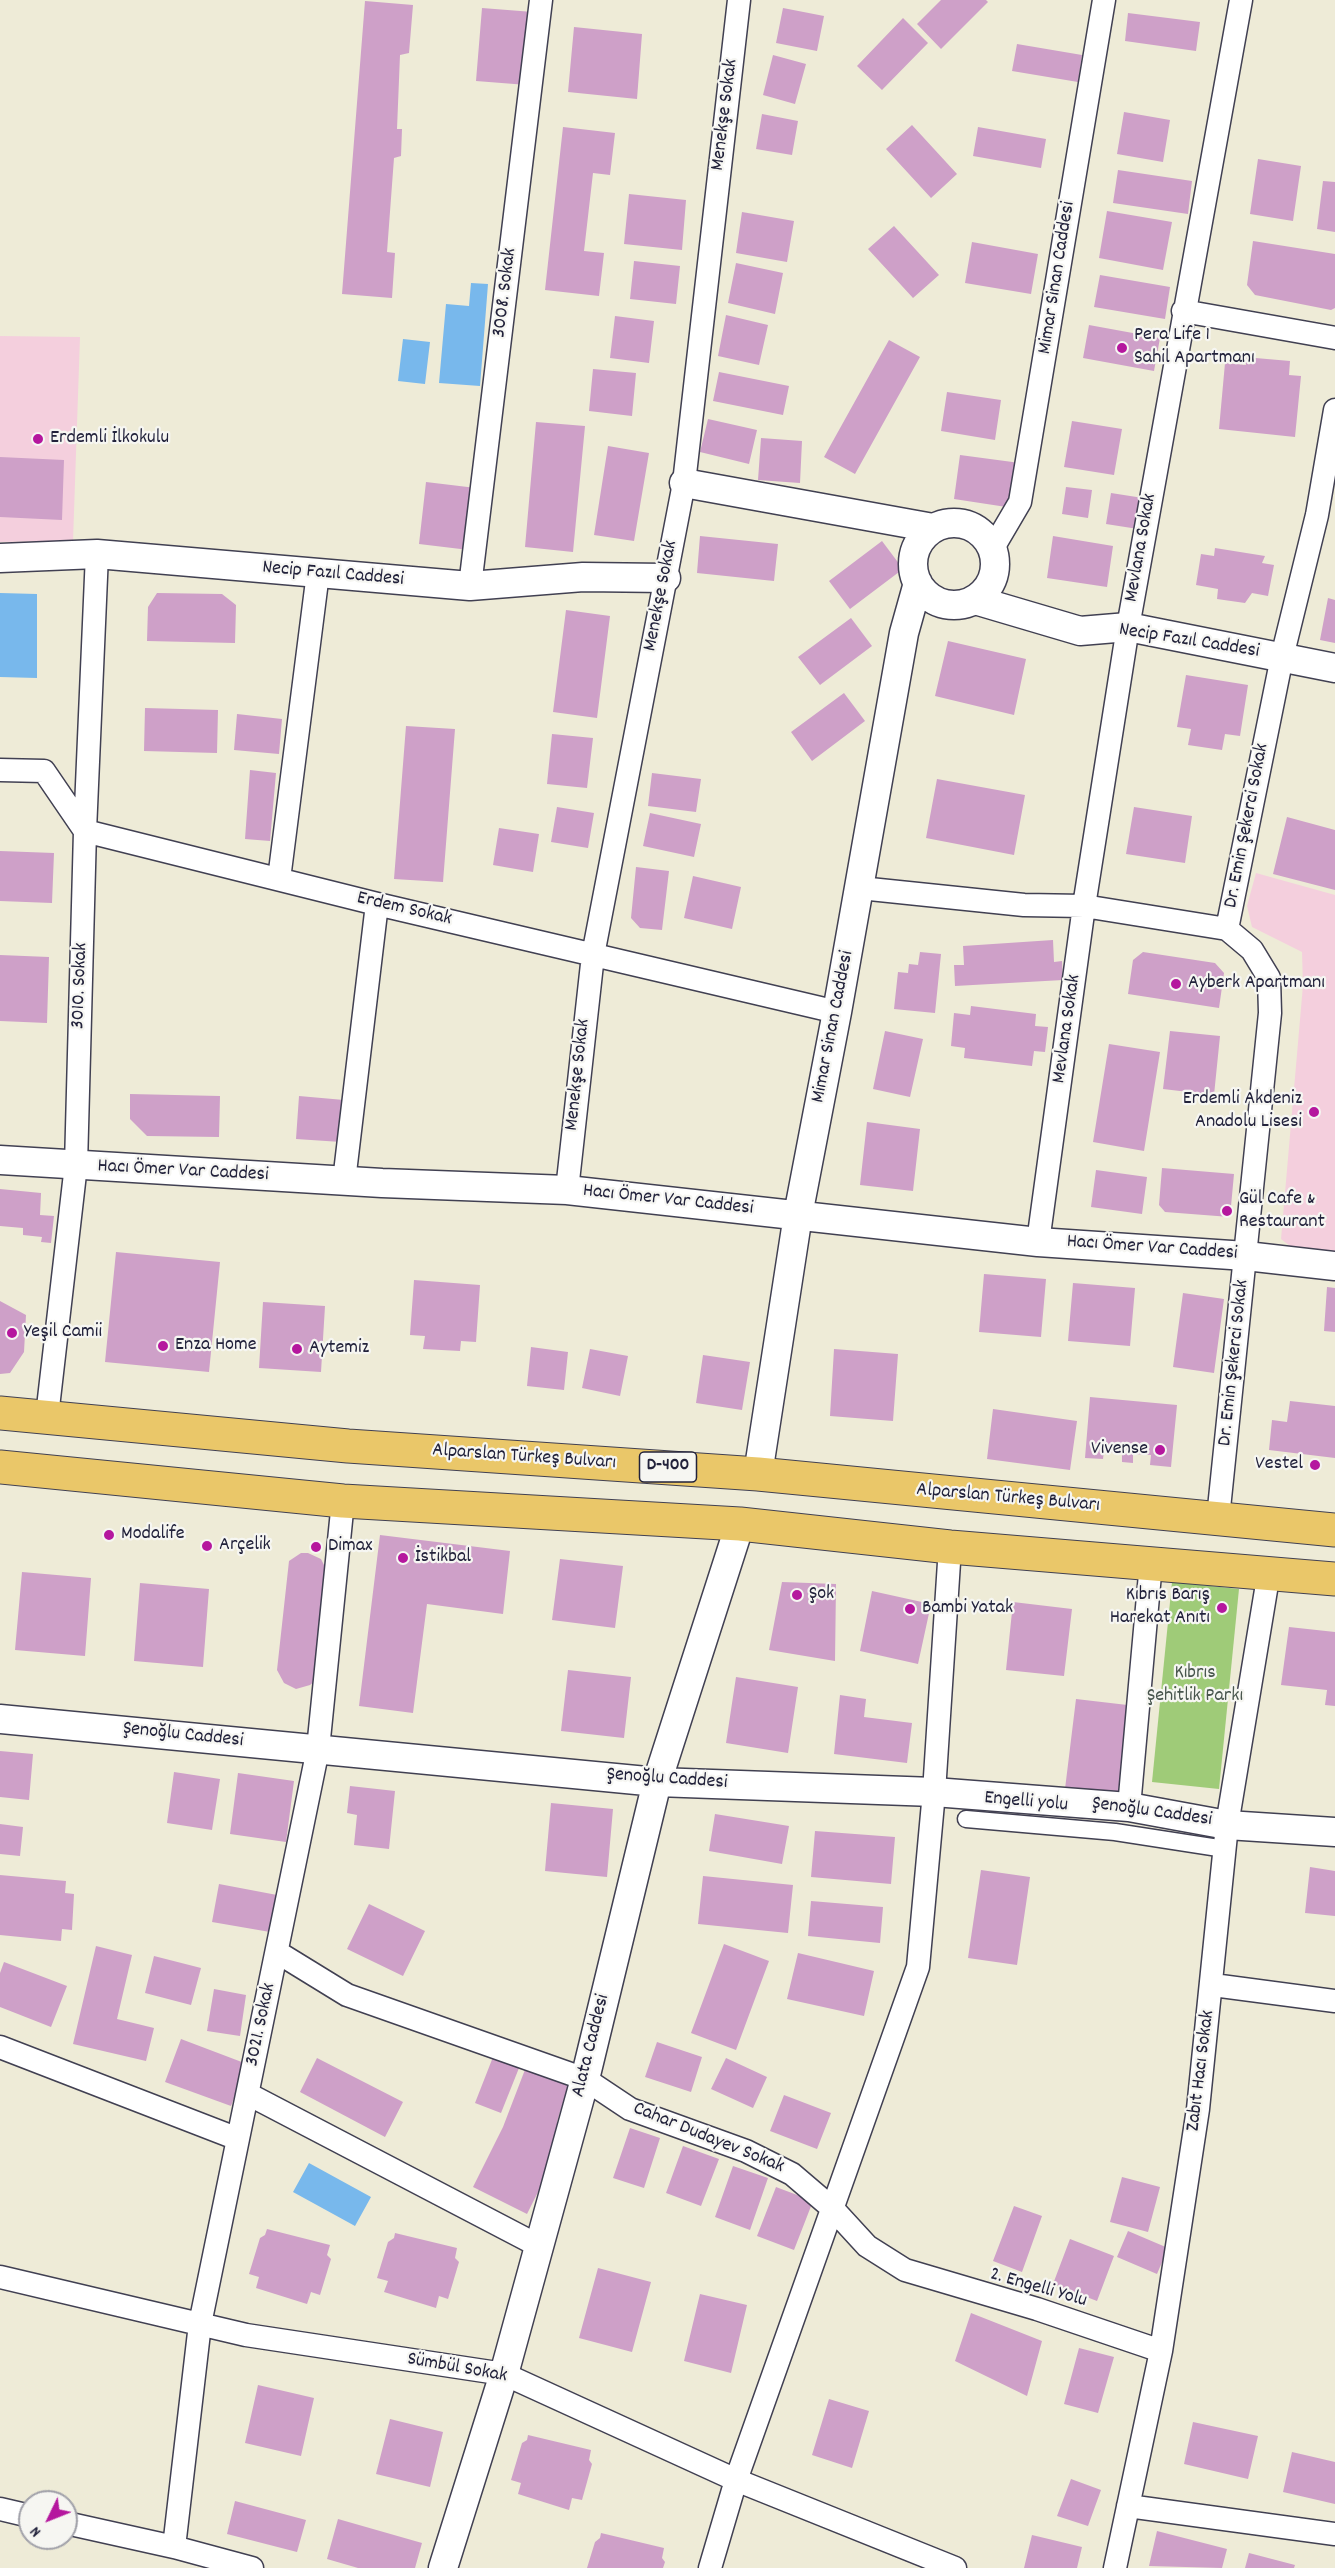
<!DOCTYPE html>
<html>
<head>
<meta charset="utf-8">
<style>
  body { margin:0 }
  #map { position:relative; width:1335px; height:2568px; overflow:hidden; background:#eeebd7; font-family:Dekko,sans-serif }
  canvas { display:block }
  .north { position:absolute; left:18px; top:2490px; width:60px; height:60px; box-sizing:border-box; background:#f6f6f2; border:2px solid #a1a1a9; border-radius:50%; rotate:227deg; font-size:16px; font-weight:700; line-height:24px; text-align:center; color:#22223b }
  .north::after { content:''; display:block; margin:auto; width:21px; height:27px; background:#b5179e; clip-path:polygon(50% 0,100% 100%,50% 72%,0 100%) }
</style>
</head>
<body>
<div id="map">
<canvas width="1335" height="2568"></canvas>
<div class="north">N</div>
</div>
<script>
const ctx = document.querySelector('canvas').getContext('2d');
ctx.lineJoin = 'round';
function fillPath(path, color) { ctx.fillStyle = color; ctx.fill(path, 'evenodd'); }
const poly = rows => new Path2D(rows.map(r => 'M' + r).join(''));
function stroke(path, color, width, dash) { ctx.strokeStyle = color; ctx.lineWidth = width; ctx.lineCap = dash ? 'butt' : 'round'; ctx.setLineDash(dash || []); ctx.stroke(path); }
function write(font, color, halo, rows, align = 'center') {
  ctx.font = font + ' Dekko,sans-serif'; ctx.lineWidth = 4.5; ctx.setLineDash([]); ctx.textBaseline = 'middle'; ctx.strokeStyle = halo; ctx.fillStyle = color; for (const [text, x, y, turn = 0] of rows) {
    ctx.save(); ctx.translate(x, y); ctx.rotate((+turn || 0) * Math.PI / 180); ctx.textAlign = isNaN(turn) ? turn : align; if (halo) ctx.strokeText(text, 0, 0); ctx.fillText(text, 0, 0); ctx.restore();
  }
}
fillPath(poly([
  [0,336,80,337,73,541,0,542],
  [1256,873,1335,895,1335,1257,1300,1254,1281,1239,1303,985,1302,952,1252,927,1247,906]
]), '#f4cfdd');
fillPath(poly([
  [1172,1582,1239,1589,1219,1789,1152,1782]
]), '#9fcb78');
fillPath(poly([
  [471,283,488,284,480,386,439,383,446,304,469,306],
  [403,339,430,342,425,384,398,381],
  [0,593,37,594,37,678,0,677],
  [309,2163,371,2197,355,2226,293,2192]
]), '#78b8ec');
fillPath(poly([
  [941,0,986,0,988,2,941,49,917,24],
  [365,1,413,5,409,53,400,55,397,129,402,129,401,156,394,158,387,252,395,253,392,298,342,294],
  [482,8,533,12,527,85,476,81],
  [783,8,824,16,817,51,776,43],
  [1128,13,1200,22,1196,51,1125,41],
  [903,18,928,43,882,90,857,66],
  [574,27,642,34,637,99,568,92],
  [1017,44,1082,55,1078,82,1012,71],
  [773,55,806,64,795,104,763,95],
  [1124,112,1170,120,1163,162,1117,154],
  [762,114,798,121,792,155,756,149],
  [912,125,957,174,931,198,886,149],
  [563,127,615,133,610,175,593,173,584,251,604,253,599,296,545,290],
  [978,127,1046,139,1041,168,973,156],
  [1258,159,1301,166,1293,221,1250,214],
  [1118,170,1192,181,1188,214,1113,203],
  [1323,181,1335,182,1335,232,1317,229],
  [629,194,686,200,682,250,624,244],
  [1107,211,1172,222,1163,270,1099,258],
  [742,212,794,221,787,262,736,253],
  [894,226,939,275,913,298,868,249],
  [1253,241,1335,254,1335,308,1331,310,1255,295,1247,285],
  [972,242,1038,254,1031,294,965,283],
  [634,261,680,266,676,304,630,299],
  [736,263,783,273,775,314,728,303],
  [1100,275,1170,287,1165,319,1094,307],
  [726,315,768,325,759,365,718,356],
  [615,316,654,321,649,363,610,358],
  [1089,325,1160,338,1154,371,1083,358],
  [889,340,920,357,855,474,824,457],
  [1244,357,1290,361,1289,375,1301,376,1295,437,1219,429,1225,363,1246,365],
  [593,369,636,373,632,416,589,411],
  [719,372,789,386,783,415,713,401],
  [947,392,1001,400,995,440,941,431],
  [708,419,757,430,749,464,700,452],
  [1072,421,1122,429,1114,475,1064,467],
  [536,422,585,426,573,552,525,547],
  [761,438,802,441,800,483,758,480],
  [608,446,649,453,634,541,594,535],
  [960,455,1020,463,1013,508,954,499],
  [0,457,64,460,62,520,0,517],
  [426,482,476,488,469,550,419,544],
  [1066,487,1092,490,1088,518,1062,514],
  [1111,493,1143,498,1138,529,1106,524],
  [700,536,778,544,774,581,697,573],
  [1053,536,1113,546,1107,587,1047,578],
  [882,541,903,569,850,609,829,581],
  [1215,548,1265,556,1262,563,1274,565,1268,596,1252,593,1245,603,1217,599,1218,589,1196,585,1201,554,1214,556],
  [157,593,222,594,236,605,235,643,147,641,148,607],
  [1328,598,1335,600,1335,643,1320,640],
  [566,610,610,616,597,718,553,712],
  [851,618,872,646,820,685,798,657],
  [948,641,1026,659,1014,715,935,696],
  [1186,675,1248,685,1240,736,1225,734,1222,750,1188,745,1191,729,1177,727],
  [844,693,865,721,812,761,791,732],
  [145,708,218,710,217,753,144,751],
  [237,714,282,719,279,754,234,750],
  [406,726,455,729,443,882,394,879],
  [552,734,593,738,587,788,547,784],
  [250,770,276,773,270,841,245,839],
  [652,773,701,779,696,812,648,806],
  [937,779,1025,795,1014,855,926,838],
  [557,807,594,813,588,848,551,842],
  [1134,807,1192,816,1185,863,1126,854],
  [650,813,701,824,694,857,643,846],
  [1287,817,1335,830,1335,890,1273,874],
  [499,828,539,834,533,872,493,865],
  [0,851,54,853,52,903,0,901],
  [636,867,669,871,662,930,640,928,631,918],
  [693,876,741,887,732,929,684,918],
  [1053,940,1054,962,1062,961,1063,980,955,986,954,965,964,965,963,946],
  [920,952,941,954,935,1013,894,1009,898,972,908,973,909,964,918,965],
  [1143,952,1215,963,1224,973,1219,1008,1128,994,1133,960],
  [0,955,49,957,47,1023,0,1021],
  [971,1006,1036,1014,1035,1026,1048,1027,1045,1052,1034,1051,1032,1066,964,1058,965,1048,951,1046,954,1013,970,1015],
  [885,1031,923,1039,910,1097,873,1089],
  [1170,1031,1220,1036,1214,1095,1163,1089],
  [1109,1044,1160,1052,1144,1151,1093,1142],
  [130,1094,220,1096,219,1137,147,1136,130,1119],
  [299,1096,344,1100,341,1142,296,1139],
  [867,1122,920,1129,913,1191,860,1185],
  [1162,1168,1234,1174,1230,1217,1165,1212,1159,1205],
  [1096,1170,1147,1177,1142,1214,1091,1207],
  [0,1189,41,1193,40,1215,54,1216,51,1243,41,1242,42,1237,23,1235,23,1228,0,1226],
  [116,1252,220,1262,209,1372,105,1362],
  [984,1274,1046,1279,1041,1337,979,1332],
  [414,1280,480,1285,476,1342,461,1341,460,1351,423,1349,425,1336,410,1335],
  [1073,1283,1135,1288,1130,1346,1068,1341],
  [1327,1287,1335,1288,1335,1332,1324,1331],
  [1183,1293,1224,1299,1214,1373,1173,1367],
  [0,1301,26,1315,24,1352,10,1373,0,1374],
  [263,1302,325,1306,321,1372,259,1368],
  [531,1347,568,1352,564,1390,527,1386],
  [590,1349,628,1356,620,1396,582,1388],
  [834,1349,898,1354,893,1421,830,1416],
  [703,1355,750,1362,742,1410,696,1403],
  [1090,1397,1177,1405,1171,1467,1150,1465,1151,1455,1133,1454,1133,1463,1122,1462,1122,1454,1104,1451,1103,1459,1085,1458],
  [1290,1401,1335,1406,1335,1458,1269,1450,1272,1420,1287,1422],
  [993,1409,1077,1421,1070,1470,987,1459],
  [380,1535,510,1551,503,1614,427,1604,413,1713,359,1706],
  [301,1553,308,1553,321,1559,327,1571,315,1681,310,1685,296,1689,284,1683,277,1670,289,1561],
  [560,1559,623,1566,615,1628,552,1620],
  [22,1572,91,1578,85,1656,15,1650],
  [782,1582,836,1584,835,1661,769,1650],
  [140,1583,209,1589,203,1667,134,1661],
  [872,1591,931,1604,918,1664,860,1651],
  [1013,1602,1072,1609,1064,1676,1006,1670],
  [1289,1627,1335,1632,1335,1706,1325,1705,1327,1690,1281,1685],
  [568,1670,631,1677,624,1738,561,1731],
  [736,1677,798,1687,788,1753,726,1743],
  [840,1695,866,1699,864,1717,912,1723,907,1763,834,1754],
  [1076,1699,1136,1706,1125,1796,1065,1789],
  [0,1751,33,1754,29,1800,0,1797],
  [174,1772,220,1779,212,1830,167,1823],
  [238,1773,294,1781,286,1842,230,1834],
  [350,1786,395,1791,389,1849,354,1845,357,1815,347,1813],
  [551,1803,613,1809,607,1877,545,1871],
  [715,1814,789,1826,782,1864,709,1851],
  [0,1824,23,1827,20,1856,0,1854],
  [815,1831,895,1837,891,1884,811,1877],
  [1310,1867,1335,1871,1335,1916,1305,1913],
  [981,1870,1030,1877,1017,1965,968,1958],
  [0,1875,66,1881,65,1893,74,1894,72,1930,62,1929,61,1941,0,1935],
  [703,1876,793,1885,788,1933,698,1924],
  [219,1884,277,1895,270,1932,212,1922],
  [811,1901,883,1907,880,1943,808,1936],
  [369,1904,425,1931,403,1976,347,1949],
  [724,1944,769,1961,736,2050,691,2033],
  [96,1946,132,1955,117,2019,154,2028,146,2061,73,2044],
  [798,1953,874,1971,864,2016,787,1999],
  [154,1956,201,1968,191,2005,145,1993],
  [4,1962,67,1986,51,2027,0,2007,0,1973],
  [214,1989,246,1995,240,2036,207,2031],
  [181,2039,247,2064,231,2106,165,2082],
  [657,2042,702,2057,691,2092,645,2077],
  [493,2057,519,2068,501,2113,475,2103],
  [317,2058,403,2102,385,2137,300,2092],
  [726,2058,767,2077,753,2108,711,2089],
  [526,2067,569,2083,557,2122,557,2154,527,2214,473,2187,503,2127],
  [784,2095,831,2113,817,2149,770,2131],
  [630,2128,660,2138,644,2188,613,2178],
  [683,2146,719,2159,701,2206,666,2193],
  [733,2166,768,2178,750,2230,715,2217],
  [1122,2177,1160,2187,1148,2232,1110,2222],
  [776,2187,813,2201,794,2250,757,2236],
  [1014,2206,1042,2216,1022,2272,993,2261],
  [267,2229,330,2245,327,2255,331,2259,320,2295,311,2292,307,2304,256,2288,259,2277,249,2274,260,2238,265,2235],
  [1128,2231,1168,2248,1157,2274,1117,2257],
  [395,2233,457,2248,455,2258,459,2262,448,2299,439,2296,436,2308,384,2292,388,2281,377,2278,388,2242,394,2238],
  [1070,2239,1114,2256,1097,2301,1053,2284],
  [598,2268,651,2282,632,2352,579,2338],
  [700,2294,747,2305,731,2373,684,2361],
  [971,2313,1042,2341,1027,2396,955,2361],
  [1079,2348,1114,2357,1098,2413,1064,2404],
  [258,2385,314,2398,301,2456,245,2443],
  [829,2399,869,2411,852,2468,812,2455],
  [390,2419,443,2432,430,2487,376,2474],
  [1193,2422,1258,2436,1248,2479,1184,2464],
  [528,2435,591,2450,589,2460,592,2464,582,2500,572,2498,569,2510,518,2494,521,2483,511,2480,522,2443,527,2440],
  [1292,2452,1335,2462,1335,2504,1283,2492],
  [1071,2479,1101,2490,1088,2526,1057,2516],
  [235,2501,306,2520,297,2552,227,2534],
  [338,2519,422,2543,415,2568,358,2568,327,2559],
  [1157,2531,1227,2549,1222,2568,1149,2566],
  [601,2533,664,2548,662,2558,665,2562,663,2568,587,2568,595,2542,600,2538],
  [1032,2535,1082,2547,1077,2568,1024,2568],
  [1249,2553,1295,2565,1294,2568,1245,2568]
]), '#cea0c8');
const pedestrian = poly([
  [966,1819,1115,1832,1225,1849]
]);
const minor = poly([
  [1183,311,1335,338],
  [993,548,1020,502,1104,0],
  [470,586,541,0],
  [0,770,44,771,85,831,377,904,837,1012],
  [279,879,318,573],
  [860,888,1024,905,1084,906,1227,929],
  [344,1181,377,904],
  [567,1190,593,955,684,483,739,0],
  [1038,1242,1084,906,1128,627,1241,0],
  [47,1416,76,1165,85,831,97,554],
  [1218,1518,1270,1013,1269,978,1252,950,1227,929,1282,657,1317,515,1335,410],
  [1129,1807,1151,1563],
  [277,1952,347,1995,585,2079,630,2109,746,2151,792,2174,833,2209,867,2246,905,2270,1037,2309,1161,2351],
  [1213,1985,1335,2001],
  [0,2047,238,2139],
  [248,2094,539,2246],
  [0,2277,246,2335,504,2374,736,2480,955,2568],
  [1128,2506,1335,2534],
  [0,2509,30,2516],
  [66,2523,174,2547,252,2568],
  [174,2547,200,2324,318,1749,343,1501],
  [710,2568,736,2480,918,1967,934,1792,950,1547],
  [1115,2568,1161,2351,1198,2109,1227,1825,1269,1572]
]);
const tertiary = poly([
  [684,483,933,528],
  '913 564a41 41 0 1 1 82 0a41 41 0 1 1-82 0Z',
  [0,558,97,554,470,586,583,577,666,578],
  [975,600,1080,631,1128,627,1335,668],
  [0,1160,382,1183,567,1190,1038,1242,1246,1256,1335,1266],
  [758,1474,798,1215,837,1012,904,633,918,583],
  [0,1719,657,1782,934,1792,1129,1807,1227,1825,1335,1832],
  [443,2568,504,2374,585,2079,657,1782,740,1524]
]);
const trunk = poly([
  [0,1413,348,1446,758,1474,1335,1530],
  [0,1467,343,1501,740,1524,950,1547,1335,1579]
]);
stroke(pedestrian, '#414052', 19);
stroke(minor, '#414052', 25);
stroke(tertiary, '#414052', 31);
stroke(trunk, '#414052', 35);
stroke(pedestrian, '#fff', 16);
stroke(minor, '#fff', 22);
stroke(tertiary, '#fff', 28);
stroke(trunk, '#eac769', 33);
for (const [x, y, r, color] of [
  [1122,348,6,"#b5179e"],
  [38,439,6,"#b5179e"],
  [1176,984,6,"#b5179e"],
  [1314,1112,6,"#b5179e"],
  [1227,1211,6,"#b5179e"],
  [12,1333,6,"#b5179e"],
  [163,1346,6,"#b5179e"],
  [297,1349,6,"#b5179e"],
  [1160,1450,6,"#b5179e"],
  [1315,1465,6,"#b5179e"],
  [109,1535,6,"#b5179e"],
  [207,1546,6,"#b5179e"],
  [316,1547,6,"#b5179e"],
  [403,1558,6,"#b5179e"],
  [797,1595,6,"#b5179e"],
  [1222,1608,6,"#b5179e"],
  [910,1609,6,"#b5179e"]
]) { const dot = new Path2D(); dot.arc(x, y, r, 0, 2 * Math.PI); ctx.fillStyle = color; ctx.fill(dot); stroke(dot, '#f6f6f2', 2); }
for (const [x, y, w] of [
  [668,1467,57]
]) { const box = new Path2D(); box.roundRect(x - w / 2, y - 15, w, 30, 4.5); ctx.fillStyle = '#f6f6f2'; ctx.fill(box); stroke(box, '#22223b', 1.5); }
write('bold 18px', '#22223b', null, [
  ["D-400",668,1467]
]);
write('20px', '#22223b', '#f6f6f2', [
  ["Menekşe Sokak",726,115,-83],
  ["Mimar Sinan Caddesi",1058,278,-81],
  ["3008. Sokak",506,293,-83],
  ["Mevlana Sokak",1142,548,-80],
  ["Necip Fazıl Caddesi",333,575,5],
  ["Menekşe Sokak",662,596,-79],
  ["Necip Fazıl Caddesi",1189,642,9],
  ["Dr. Emin Şekerci Sokak",1248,826,-79],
  ["Erdem Sokak",404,910,13],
  ["3010. Sokak",81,986,-88],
  ["Mimar Sinan Caddesi",834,1027,-79],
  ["Mevlana Sokak",1068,1029,-82],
  ["Menekşe Sokak",579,1075,-84],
  ["Hacı Ömer Var Caddesi",183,1172,3],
  ["Hacı Ömer Var Caddesi",668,1201,6],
  ["Hacı Ömer Var Caddesi",1152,1249,4],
  ["Dr. Emin Şekerci Sokak",1235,1363,-84],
  ["Alparslan Türkeş Bulvarı",524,1458,4],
  ["Alparslan Türkeş Bulvarı",1008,1499,5],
  ["Şenoğlu Caddesi",183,1736,6],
  ["Şenoğlu Caddesi",667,1780,4],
  ["Engelli yolu",1026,1803,5],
  ["Şenoğlu Caddesi",1152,1813,8],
  ["3021. Sokak",262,2025,-78],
  ["Alata Caddesi",592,2046,-76],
  ["Zabıt Hacı Sokak",1202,2071,-83],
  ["Cahar Dudayev Sokak",708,2139,22],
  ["2. Engelli Yolu",1038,2289,16],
  ["Sümbül Sokak",457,2369,10]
]);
write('20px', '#22223b', '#f6f6f2', [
  ["Pera Life 1",1134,336],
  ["Sahil Apartmanı",1134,359],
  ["Erdemli İlkokulu",50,439],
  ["Ayberk Apartmanı",1188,984],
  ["Erdemli Akdeniz",1302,1100,"right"],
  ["Anadolu Lisesi",1302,1123,"right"],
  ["Gül Cafe &",1239,1200],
  ["Restaurant",1239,1223],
  ["Yeşil Camii",24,1333],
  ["Enza Home",175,1346],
  ["Aytemiz",309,1349],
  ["Vivense",1148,1450,"right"],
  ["Vestel",1303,1465,"right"],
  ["Modalife",121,1535],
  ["Arçelik",219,1546],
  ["Dimax",328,1547],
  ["İstikbal",415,1558],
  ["Şok",809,1595],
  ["Kıbrıs Barış",1210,1596,"right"],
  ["Harekat Anıtı",1210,1619,"right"],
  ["Bambi Yatak",922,1609]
], 'left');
write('20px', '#48554d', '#f6f6f2', [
  ["Kıbrıs",1195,1674],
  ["Şehitlik Parkı",1195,1697]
]);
</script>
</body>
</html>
